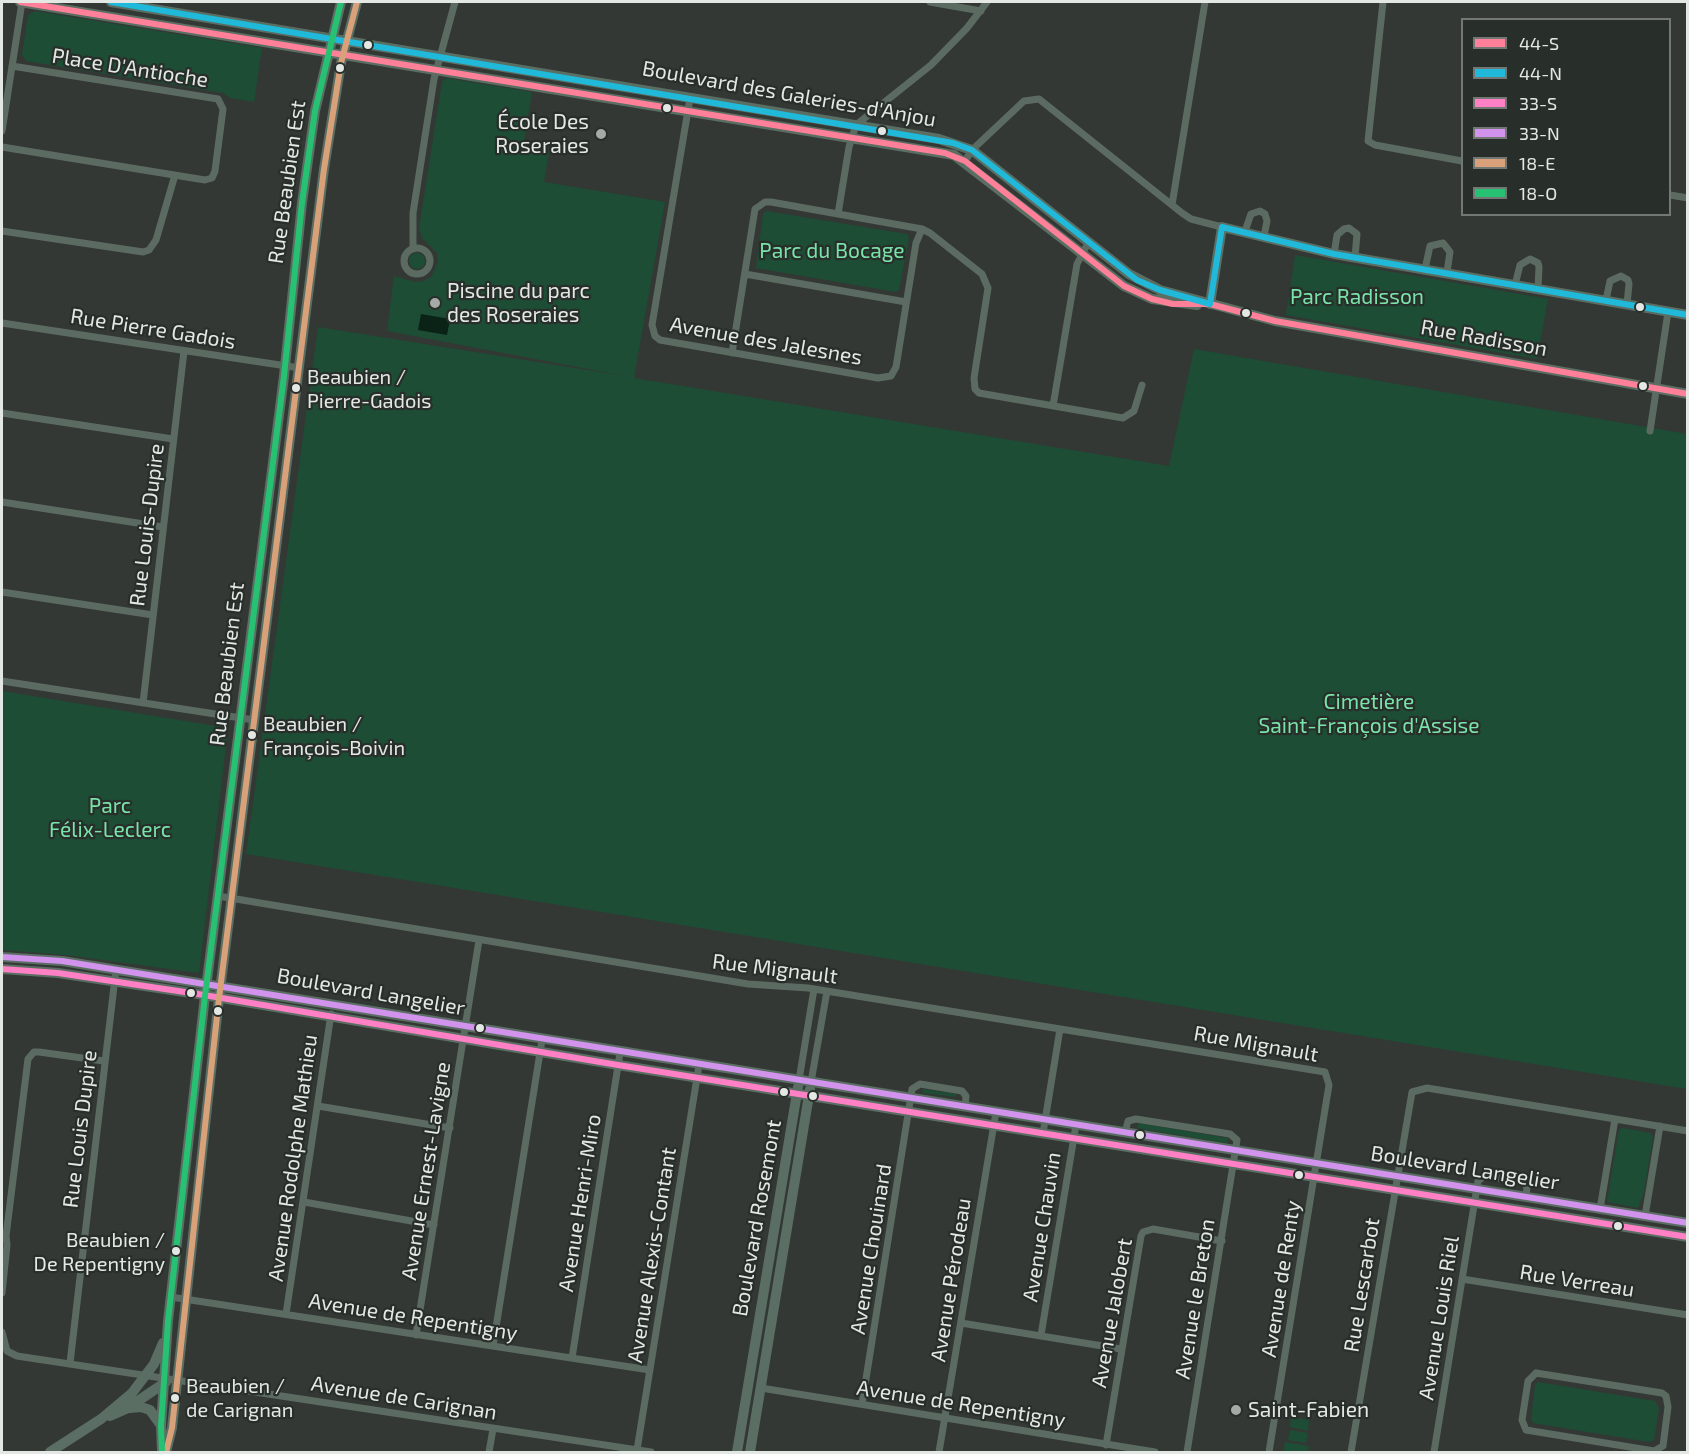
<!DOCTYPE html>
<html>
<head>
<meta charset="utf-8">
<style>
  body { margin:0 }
  #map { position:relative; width:1689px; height:1454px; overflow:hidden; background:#333835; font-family:"Exo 2",sans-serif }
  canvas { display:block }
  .frame { position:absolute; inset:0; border:3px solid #e4e8e5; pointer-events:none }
  .legend { position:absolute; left:1461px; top:18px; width:210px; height:198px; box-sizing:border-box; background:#282e2a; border:2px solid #737875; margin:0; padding:8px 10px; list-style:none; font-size:18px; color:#e4e8e5 }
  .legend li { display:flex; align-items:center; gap:12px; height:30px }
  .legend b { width:30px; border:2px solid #737875 }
</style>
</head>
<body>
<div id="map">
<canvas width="1689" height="1454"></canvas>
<div class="frame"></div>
<ul class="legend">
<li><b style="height:8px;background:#ff8098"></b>44-S</li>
<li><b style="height:8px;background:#20b9da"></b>44-N</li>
<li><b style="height:8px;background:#ff80c5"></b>33-S</li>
<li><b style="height:8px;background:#d193ec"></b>33-N</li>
<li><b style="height:8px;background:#d9a179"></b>18-E</li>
<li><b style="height:8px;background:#26c172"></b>18-O</li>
</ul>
</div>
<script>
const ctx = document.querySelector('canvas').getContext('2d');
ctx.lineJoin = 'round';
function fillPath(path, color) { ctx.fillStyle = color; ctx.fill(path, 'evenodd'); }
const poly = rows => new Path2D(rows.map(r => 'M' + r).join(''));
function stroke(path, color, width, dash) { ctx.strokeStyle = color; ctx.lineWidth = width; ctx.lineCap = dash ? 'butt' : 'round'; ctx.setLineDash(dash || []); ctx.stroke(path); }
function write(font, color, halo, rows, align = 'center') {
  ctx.font = font + ' "Exo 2",sans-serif'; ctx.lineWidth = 4.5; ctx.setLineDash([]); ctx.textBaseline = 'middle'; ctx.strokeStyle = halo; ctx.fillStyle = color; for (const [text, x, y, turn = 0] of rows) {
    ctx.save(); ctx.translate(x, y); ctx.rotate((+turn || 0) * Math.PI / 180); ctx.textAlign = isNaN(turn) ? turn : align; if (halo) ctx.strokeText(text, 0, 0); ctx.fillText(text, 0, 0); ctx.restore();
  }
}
fillPath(poly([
  [35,11,262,48,254,102,230,98,223,93,26,61,22,55,28,15],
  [446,78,532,92,523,147,549,151,544,182,665,202,634,378,1169,466,1194,349,1687,434,1687,1089,246,854,318,327,625,376,387,331,394,276,415,282,424,281,431,277,438,262,437,253,422,238,419,228,442,82],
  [766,211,907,234,909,238,899,290,896,292,756,268,763,214],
  '409 261a8 8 0 1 1 16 0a8 8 0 1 1-16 0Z',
  [1295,255,1548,299,1537,359,1286,315],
  [2,691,228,728,199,973,66,955,2,950],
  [922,1089,956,1094,956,1097,923,1093],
  [1138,1123,1228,1138,1227,1143,1137,1128],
  [1623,1128,1650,1133,1653,1137,1644,1192,1638,1208,1607,1202,1619,1130],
  [1538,1382,1655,1401,1659,1408,1654,1440,1649,1442,1533,1423,1531,1419,1535,1385],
  [1291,1417,1309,1420,1308,1431,1290,1427],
  [1290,1430,1308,1433,1306,1443,1288,1440],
  [1285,1442,1309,1446,1308,1452,1283,1452]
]), '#1d4d34');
fillPath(poly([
  [421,314,450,319,447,335,418,330]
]), '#0b2216');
stroke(poly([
  [930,2,981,11],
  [1383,2,1368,141,1375,145,1462,161],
  [690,98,652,325,655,336,660,340,878,378,891,376,896,367,916,243,922,229],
  [2,131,22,2],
  [2,147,205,180,212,178,215,171,223,109,218,99,12,66],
  [965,161,972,150,1024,101,1039,99,1182,213,1191,219,1222,227],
  [1670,195,1688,198],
  [1172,205,1205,2],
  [838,214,849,147,856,125,931,65,967,28,987,2],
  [2,231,143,252,149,250,156,240,175,175],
  [1245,231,1251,214,1260,211,1265,214,1267,221,1264,236],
  '404 261a13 13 0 1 1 26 0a13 13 0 1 1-26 0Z',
  [413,249,413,213,434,79,455,2],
  [1334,254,1337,235,1344,229,1349,228,1357,234,1355,257],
  [1425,269,1430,246,1443,243,1450,252,1447,272],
  [745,274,906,302],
  [1515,285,1520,265,1530,259,1538,263,1539,267,1538,288],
  [1606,300,1610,281,1621,276,1628,280,1629,284,1627,304],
  [2,323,300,368],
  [732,353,755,209,765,202,771,202,922,229,930,233,982,274,988,288,974,378,975,389,979,393,1123,418,1134,411,1142,385],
  [1053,406,1077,264,1088,243],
  [2,413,173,439],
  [1650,431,1668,312],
  [2,502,163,527],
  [2,592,153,615],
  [2,681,254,720],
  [143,703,184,351],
  [218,896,748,984,808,988,1325,1072,1329,1085,1269,1452],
  [799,1080,814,989],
  [811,1082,827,991],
  [318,1106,450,1128],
  [1043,1133,1060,1029],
  [1125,1133,1128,1121,1136,1119,1230,1134,1237,1140,1187,1452],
  [304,1202,434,1225],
  [1600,1209,1615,1119],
  [1645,1216,1660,1126],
  [1462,1279,1688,1315],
  [2,1293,7,1245,6,1236,28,1059,34,1052,39,1052,104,1061],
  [171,1297,650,1370],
  [286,1314,331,1014],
  [961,1323,1121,1349],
  [2,1332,7,1351,17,1356,651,1452],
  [416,1335,479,940],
  [1041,1335,1076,1125],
  [493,1346,542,1040],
  [572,1358,620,1053],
  [70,1363,116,969],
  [1536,1373,1662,1393,1666,1396,1668,1407,1663,1446,1654,1451,1526,1430,1522,1420,1528,1381,1536,1373],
  [761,1388,1155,1452],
  [862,1404,912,1089,920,1084,962,1091,966,1096,965,1107],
  [1106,1445,1141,1236,1143,1232,1153,1229,1222,1241],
  [637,1450,699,1065],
  [489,1452,493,1429],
  [939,1452,996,1112],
  [1351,1452,1412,1092,1427,1088,1688,1131],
  [1434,1452,1478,1181,1485,1176,1524,1182,1527,1187,1526,1197]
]), '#5c6b62', 7);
stroke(poly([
  [20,2,954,155,1124,286,1152,299,1197,305],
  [111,2,939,139,972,150,1129,274,1160,290,1275,321,1688,394],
  [1210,304,1222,227,1334,254,1688,315],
  [2,957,62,961,1688,1223],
  [2,969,58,973,198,994,618,1065,1688,1237],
  [130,1408,141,1407,150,1410,160,1424],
  [110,1416,126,1409,166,1382],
  [50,1452,101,1419,132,1393,154,1364,163,1343],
  [162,1452,161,1426,168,1321,205,996,284,376,302,203,315,111,341,2],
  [166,1452,172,1428,219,998,324,169,341,63,357,2],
  [737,1452,798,1087],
  [750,1452,810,1089]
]), '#5a6e63', 10);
stroke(poly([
  [20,2,945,153,965,161,1124,286,1152,299,1173,304,1210,304,1275,321,1688,394]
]), '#ff8098', 6);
stroke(poly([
  [111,2,953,143,972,150,1137,280,1160,290,1210,304,1222,227,1334,254,1688,315]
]), '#20b9da', 6);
stroke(poly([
  [2,969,58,973,198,994,618,1065,1688,1237]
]), '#ff80c5', 6);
stroke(poly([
  [2,957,62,961,1688,1223]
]), '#d193ec', 6);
stroke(poly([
  [166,1452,172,1428,219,998,324,169,341,63,357,2]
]), '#d9a179', 6);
stroke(poly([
  [162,1452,161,1426,168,1321,205,996,284,376,302,203,315,111,341,2]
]), '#26c172', 6);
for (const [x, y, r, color] of [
  [368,45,5,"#e4e8e5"],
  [340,68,5,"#e4e8e5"],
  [667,108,5,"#e4e8e5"],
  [882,131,5,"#e4e8e5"],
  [601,134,6,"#a6aaa7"],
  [435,303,6,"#a6aaa7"],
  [1640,307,5,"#e4e8e5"],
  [1246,313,5,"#e4e8e5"],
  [1643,386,5,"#e4e8e5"],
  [296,388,5,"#e4e8e5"],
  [252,735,5,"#e4e8e5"],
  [191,993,5,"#e4e8e5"],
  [218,1011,5,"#e4e8e5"],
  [480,1028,5,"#e4e8e5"],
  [784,1092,5,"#e4e8e5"],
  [813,1096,5,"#e4e8e5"],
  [1140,1135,5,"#e4e8e5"],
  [1299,1175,5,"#e4e8e5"],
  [1618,1226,5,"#e4e8e5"],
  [176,1251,5,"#e4e8e5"],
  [175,1398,5,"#e4e8e5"],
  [1236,1410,6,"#a6aaa7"]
]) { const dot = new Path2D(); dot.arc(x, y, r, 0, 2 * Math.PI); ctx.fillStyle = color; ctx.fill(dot); stroke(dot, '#282e2a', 2); }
write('20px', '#e4e8e5', '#282e2a', [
  ["Beaubien /",307,377],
  ["Pierre-Gadois",307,401],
  ["Beaubien /",263,724],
  ["François-Boivin",263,748],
  ["Beaubien /",165,1240,"right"],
  ["De Repentigny",165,1264,"right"],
  ["Beaubien /",186,1386],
  ["de Carignan",186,1410]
], 'left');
write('21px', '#e4e8e5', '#282e2a', [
  ["Place D'Antioche",130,68,9],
  ["Boulevard des Galeries-d'Anjou",789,94,10],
  ["Rue Beaubien Est",287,182,-82],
  ["Rue Pierre Gadois",153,329,9],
  ["Rue Radisson",1484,338,10],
  ["Avenue des Jalesnes",766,341,10],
  ["Rue Louis-Dupire",147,525,-83],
  ["Rue Beaubien Est",227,664,-83],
  ["Rue Mignault",775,969,7],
  ["Boulevard Langelier",371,992,10],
  ["Rue Mignault",1256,1044,10],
  ["Rue Louis Dupire",80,1129,-83],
  ["Avenue Rodolphe Mathieu",293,1158,-82],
  ["Boulevard Langelier",1465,1168,9],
  ["Avenue Ernest-Lavigne",426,1171,-81],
  ["Avenue Henri-Miro",580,1203,-81],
  ["Boulevard Rosemont",757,1218,-80],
  ["Avenue Chauvin",1042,1227,-81],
  ["Avenue Chouinard",871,1249,-81],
  ["Avenue Alexis-Contant",652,1255,-81],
  ["Avenue de Renty",1281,1279,-81],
  ["Avenue Pérodeau",951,1280,-81],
  ["Rue Verreau",1577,1281,9],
  ["Rue Lescarbot",1362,1285,-81],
  ["Avenue le Breton",1195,1299,-81],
  ["Avenue Jalobert",1112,1313,-80],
  ["Avenue de Repentigny",413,1317,9],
  ["Avenue Louis Riel",1439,1318,-81],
  ["Avenue de Carignan",404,1398,9],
  ["Avenue de Repentigny",961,1404,9]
]);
write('21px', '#e4e8e5', '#282e2a', [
  ["École Des",589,122,"right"],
  ["Roseraies",589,146,"right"],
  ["Piscine du parc",447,291],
  ["des Roseraies",447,315],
  ["Saint-Fabien",1248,1410]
], 'left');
write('21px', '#79e4a9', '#282e2a', [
  ["Parc du Bocage",832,251],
  ["Parc Radisson",1357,297],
  ["Cimetière",1369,702],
  ["Saint-François d'Assise",1369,726],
  ["Parc",110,806],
  ["Félix-Leclerc",110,830]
]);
</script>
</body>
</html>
